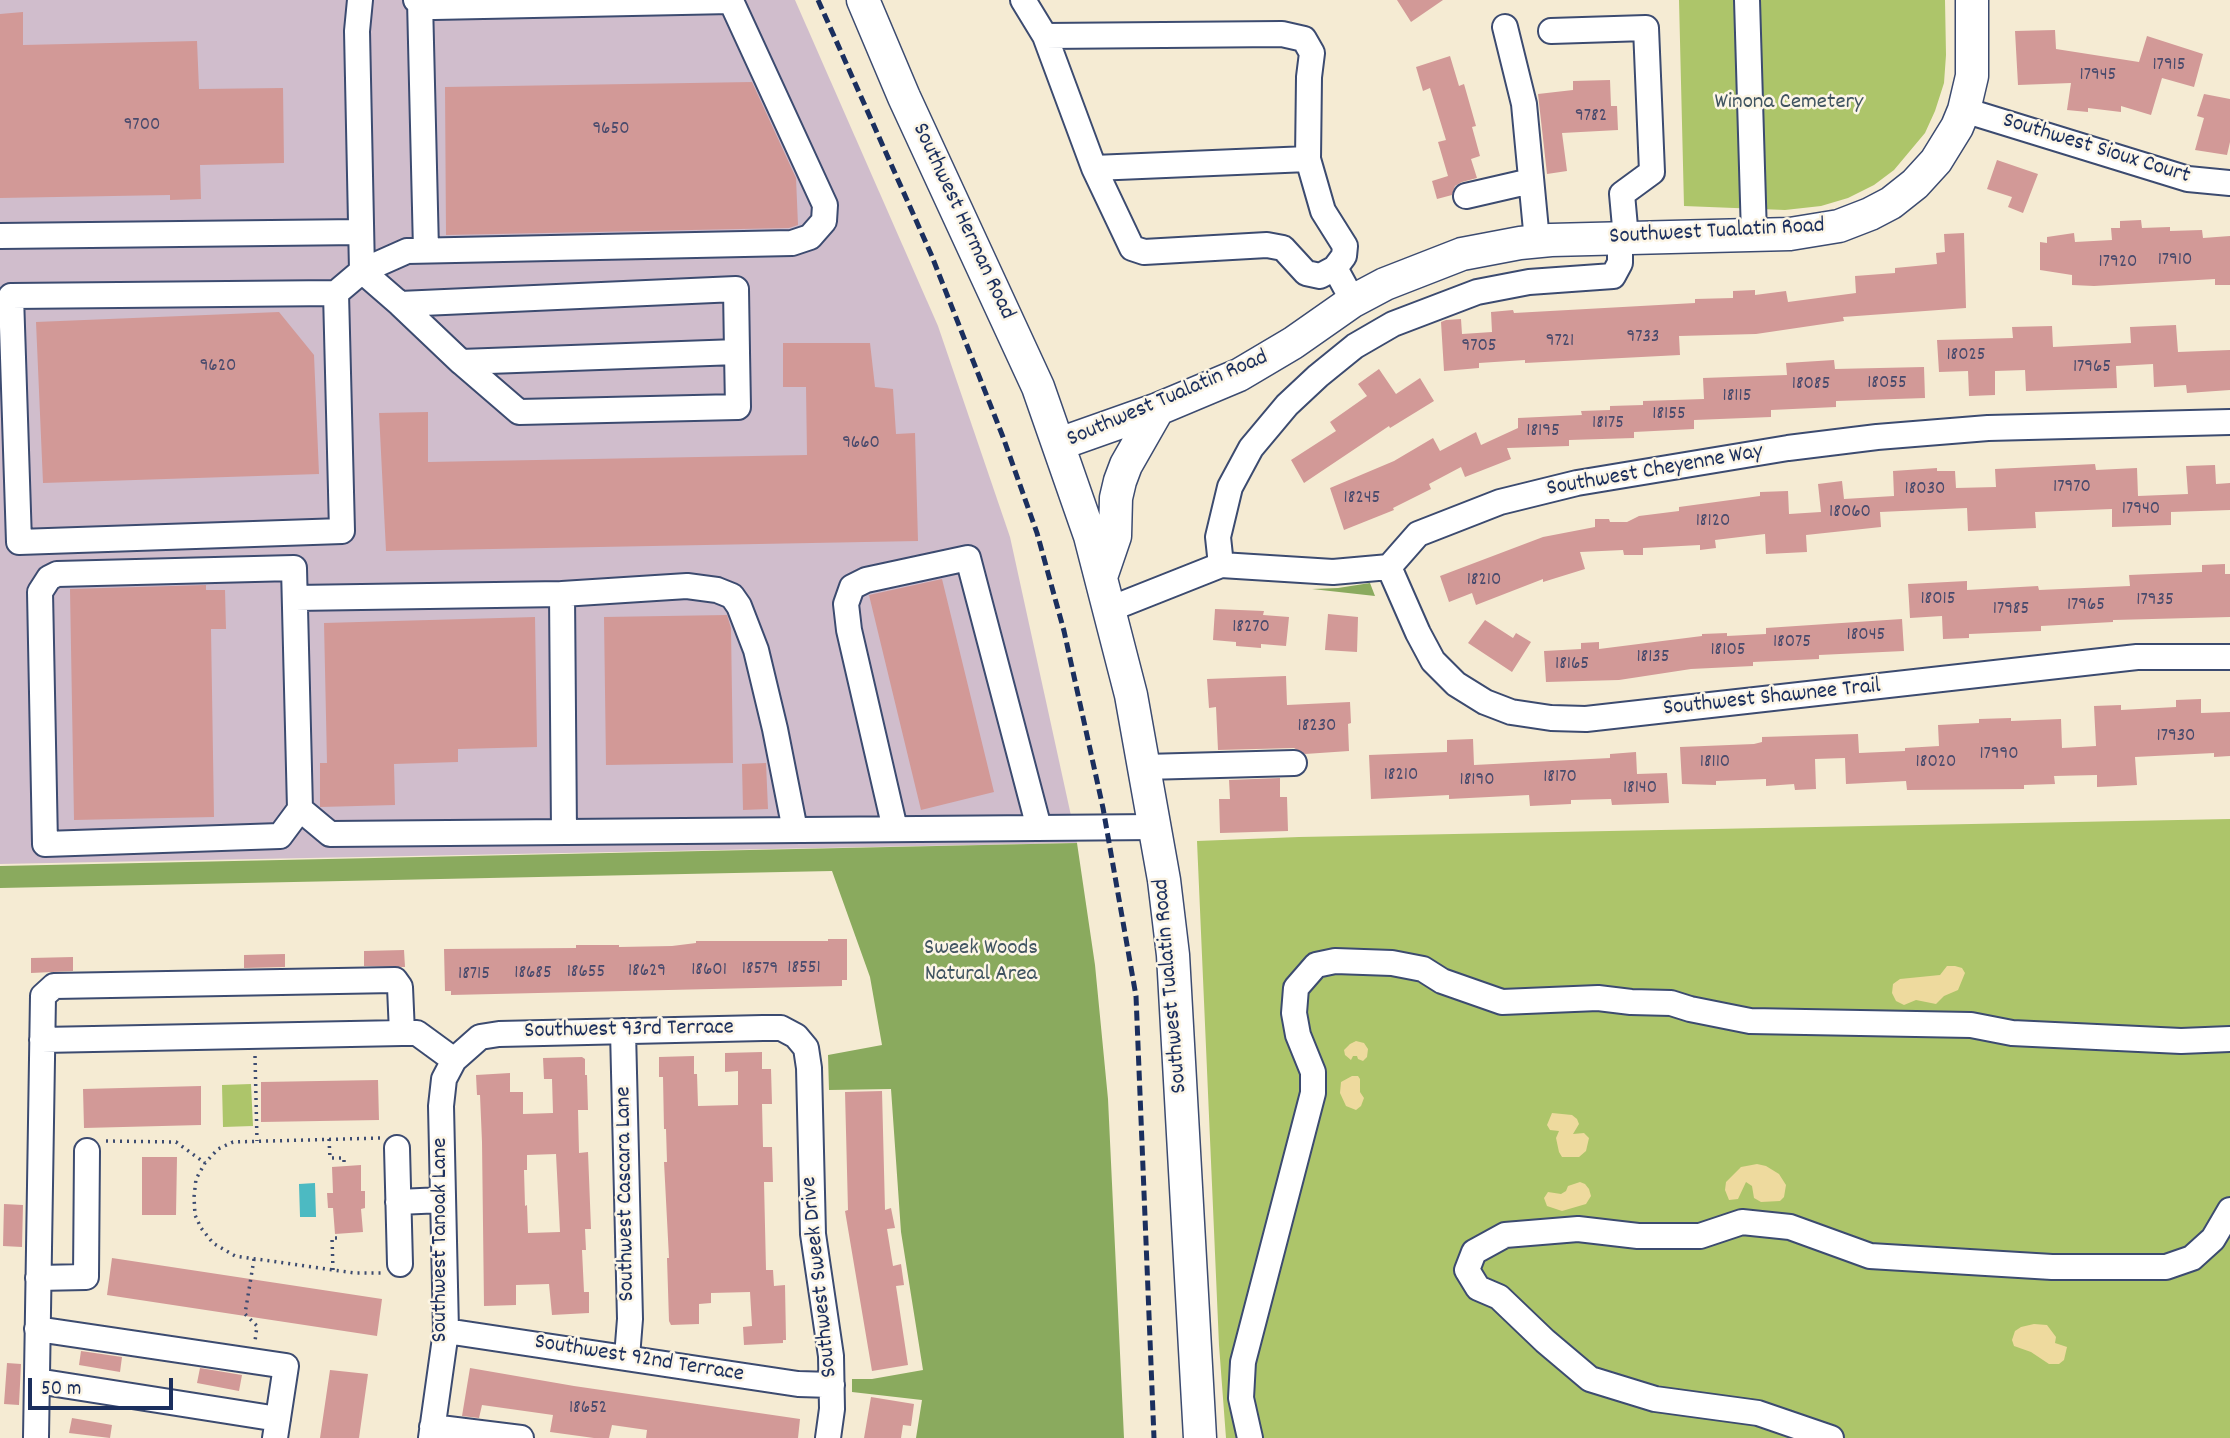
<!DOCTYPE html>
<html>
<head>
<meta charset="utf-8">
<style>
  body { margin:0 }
  #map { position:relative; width:2230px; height:1438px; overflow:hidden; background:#f5ebd3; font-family:Dekko,sans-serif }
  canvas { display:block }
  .scale { position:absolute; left:28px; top:1378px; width:145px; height:32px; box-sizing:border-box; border:4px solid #1b2f5e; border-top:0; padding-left:9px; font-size:21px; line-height:24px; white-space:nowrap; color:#1b2f5e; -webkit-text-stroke:5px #fcf5e5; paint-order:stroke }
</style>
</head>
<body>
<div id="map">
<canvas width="2230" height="1438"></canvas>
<div class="scale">50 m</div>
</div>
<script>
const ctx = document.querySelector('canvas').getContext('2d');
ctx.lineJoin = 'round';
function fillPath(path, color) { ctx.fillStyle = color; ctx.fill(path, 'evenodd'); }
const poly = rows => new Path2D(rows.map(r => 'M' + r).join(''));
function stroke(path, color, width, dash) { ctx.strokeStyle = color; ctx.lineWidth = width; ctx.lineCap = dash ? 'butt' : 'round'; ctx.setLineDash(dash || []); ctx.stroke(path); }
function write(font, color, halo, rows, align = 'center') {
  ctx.font = font + ' Dekko,sans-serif'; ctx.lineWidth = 5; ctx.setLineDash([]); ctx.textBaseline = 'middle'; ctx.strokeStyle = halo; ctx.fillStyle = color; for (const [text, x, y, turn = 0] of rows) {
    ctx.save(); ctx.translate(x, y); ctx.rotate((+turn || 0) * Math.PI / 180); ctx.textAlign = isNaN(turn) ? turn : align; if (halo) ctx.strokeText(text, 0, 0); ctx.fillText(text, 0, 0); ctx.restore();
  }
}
fillPath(poly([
  [0,0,795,0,938,326,1010,537,1077,843,0,864]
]), '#d0bdcc');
fillPath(poly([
  [1679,0,1945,0,1946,55,1944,83,1935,111,1925,133,1894,170,1874,185,1848,198,1821,206,1785,210,1684,206],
  [2230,819,2230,1438,1226,1438,1219,1345,1197,841,1299,837],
  [251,1084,253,1126,223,1127,222,1085]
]), '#adc56a');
fillPath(poly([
  [1370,583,1375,596,1312,589,1338,588],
  [1077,843,1095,965,1108,1099,1124,1438,916,1438,922,1400,852,1392,852,1379,872,1379,923,1370,901,1232,891,1089,829,1090,828,1055,882,1045,870,977,832,871,0,888,0,866]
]), '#8aaa5e');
fillPath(poly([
  [1947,966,1955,966,1962,968,1965,973,1958,990,1944,996,1936,1004,1916,1000,1904,1005,1896,1001,1892,993,1893,984,1900,979,1940,975],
  [1356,1041,1364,1043,1368,1049,1367,1057,1363,1061,1358,1059,1357,1056,1353,1056,1351,1060,1345,1055,1344,1050,1350,1044],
  [1352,1076,1358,1076,1360,1079,1360,1092,1364,1098,1361,1106,1356,1110,1346,1106,1340,1093,1341,1082],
  [1552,1113,1572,1115,1577,1119,1579,1124,1573,1134,1584,1133,1589,1138,1586,1151,1579,1157,1562,1157,1559,1152,1556,1138,1559,1131,1550,1130,1547,1125],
  [1757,1164,1766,1166,1779,1174,1786,1185,1784,1197,1780,1201,1761,1202,1754,1198,1752,1186,1746,1182,1738,1199,1729,1200,1725,1190,1726,1182,1741,1167],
  [1580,1182,1585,1184,1589,1189,1591,1196,1586,1204,1562,1211,1547,1206,1544,1198,1548,1192,1561,1194,1566,1191,1568,1186],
  [2034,1324,2047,1325,2056,1337,2055,1343,2067,1347,2064,1360,2059,1364,2049,1364,2031,1352,2014,1346,2012,1340,2015,1331,2021,1327]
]), '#eeda9e');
fillPath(poly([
  [315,1183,316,1217,300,1217,299,1184]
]), '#4cbac2');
fillPath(poly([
  [1397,0,1443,0,1411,22],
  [23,12,23,45,197,41,199,89,283,88,284,163,200,165,201,199,170,200,170,195,0,198,0,14],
  [2055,30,2056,49,2139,62,2147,36,2203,54,2194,87,2162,78,2151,115,2121,106,2121,112,2088,108,2088,112,2067,110,2071,83,2018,85,2015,31],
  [1450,56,1459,86,1464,84,1476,126,1472,127,1480,156,1471,159,1477,178,1462,182,1455,186,1452,195,1437,199,1432,181,1448,176,1438,142,1446,140,1430,88,1423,91,1416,67],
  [1610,80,1611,106,1617,106,1618,130,1562,133,1567,171,1547,174,1538,94,1573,90,1573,81],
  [752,82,796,178,798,225,789,228,446,235,445,87],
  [2204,94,2230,99,2230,142,2227,155,2195,150,2204,118,2197,116],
  [1997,160,2038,174,2023,213,2008,207,2012,197,1987,189],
  [2141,220,2142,228,2170,227,2170,231,2202,230,2203,238,2230,236,2230,285,2215,285,2215,279,2094,286,2072,285,2072,275,2040,270,2040,242,2047,243,2047,237,2074,233,2075,242,2112,240,2111,228,2120,228,2120,221],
  [1964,233,1966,308,1843,317,1844,321,1756,334,1679,336,1680,355,1525,363,1525,360,1479,363,1479,368,1444,371,1441,322,1446,320,1461,319,1462,334,1492,332,1491,312,1513,310,1514,313,1695,303,1695,299,1733,298,1733,291,1755,290,1755,295,1786,291,1788,302,1856,293,1855,276,1895,273,1895,268,1937,264,1936,253,1945,252,1944,234],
  [279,312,314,355,319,474,43,483,36,322],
  [2176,325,2178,352,2230,350,2230,390,2187,393,2186,385,2154,387,2153,364,2116,366,2117,388,2026,391,2025,370,1995,371,1995,395,1969,396,1968,371,1939,372,1937,340,2013,338,2012,327,2052,326,2053,347,2131,343,2130,327],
  [783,343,870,343,875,387,893,389,896,434,915,433,918,541,386,551,379,413,428,412,428,462,807,455,806,387,783,387],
  [1834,360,1835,369,1924,367,1925,398,1836,401,1836,407,1771,410,1771,417,1694,420,1694,429,1634,432,1634,438,1569,440,1569,446,1507,448,1511,459,1465,477,1461,467,1429,484,1431,489,1393,508,1394,510,1344,530,1330,488,1394,461,1433,438,1440,451,1476,432,1481,445,1518,428,1518,418,1582,415,1581,411,1610,410,1610,406,1643,405,1643,401,1704,399,1703,378,1787,375,1786,363],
  [1379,369,1396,394,1420,378,1434,401,1390,428,1389,426,1304,483,1291,460,1336,431,1330,422,1367,396,1358,384],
  [2095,464,2096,470,2137,468,2138,496,2188,494,2186,466,2215,465,2216,484,2230,483,2230,510,2171,512,2171,525,2112,527,2112,509,2035,512,2036,528,1968,531,1967,508,1880,512,1881,527,1806,535,1807,552,1766,554,1765,534,1715,540,1716,548,1700,550,1700,545,1643,548,1643,555,1624,555,1623,550,1580,552,1585,569,1543,582,1543,579,1476,605,1472,593,1449,602,1440,576,1543,537,1595,527,1595,519,1609,519,1610,522,1627,522,1639,516,1679,511,1679,507,1760,496,1760,492,1788,491,1789,514,1821,512,1818,484,1842,481,1844,499,1894,496,1893,471,1937,468,1937,471,1955,471,1956,488,1996,487,1995,469],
  [2225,564,2225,574,2230,574,2230,617,2113,620,2113,622,2041,626,2041,631,1969,634,1969,638,1943,639,1942,616,1910,618,1908,584,1967,581,1967,590,2038,586,2039,590,2130,586,2129,575,2202,572,2202,565],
  [942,579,994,792,921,810,869,595],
  [206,585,206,590,225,590,226,629,211,629,214,817,74,820,70,589],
  [1215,609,1264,611,1263,615,1289,617,1286,646,1261,644,1261,648,1236,646,1236,642,1213,640],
  [1328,614,1358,617,1357,652,1325,650],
  [727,615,731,628,733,763,606,765,604,617],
  [535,617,537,747,458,749,458,762,394,764,395,805,320,807,320,763,327,763,324,623],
  [1902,619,1904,651,1819,655,1819,659,1753,662,1753,666,1691,669,1619,680,1546,682,1544,651,1581,649,1581,643,1599,642,1599,649,1702,636,1702,634,1727,633,1727,636,1766,634,1766,628],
  [1485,620,1513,638,1516,633,1531,642,1512,672,1468,643],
  [1286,676,1287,705,1350,702,1351,723,1348,724,1349,751,1305,754,1294,748,1218,750,1216,707,1209,708,1207,679],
  [2201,699,2201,713,2230,712,2230,756,2214,757,2214,753,2135,757,2137,785,2097,787,2097,775,2054,776,2055,784,2024,785,2024,789,1907,790,1906,781,1846,784,1845,758,1815,759,1816,789,1795,790,1794,784,1766,786,1766,779,1716,781,1716,785,1682,784,1680,747,1754,744,1762,742,1762,737,1858,734,1859,753,1905,751,1905,748,1939,746,1938,725,1979,723,1979,719,2011,718,2011,721,2061,719,2062,748,2096,746,2094,706,2121,705,2121,710,2176,707,2176,700],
  [1473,739,1474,765,1610,758,1610,754,1636,752,1637,774,1667,773,1669,803,1612,805,1611,799,1571,800,1571,804,1530,806,1529,795,1449,799,1449,795,1371,799,1369,755,1447,752,1447,740],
  [766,763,768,809,743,810,742,764],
  [1280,778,1280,797,1287,797,1288,831,1220,833,1219,799,1230,799,1229,780],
  [828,939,847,939,847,980,842,980,842,986,451,995,451,991,445,991,444,949,576,948,576,945,619,945,619,947,672,946,696,943,696,941,828,941],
  [404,950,405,967,364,966,364,951],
  [285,954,285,967,244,968,244,955],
  [73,957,73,971,31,973,31,958],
  [762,1052,762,1069,771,1069,772,1104,762,1104,763,1147,772,1147,773,1182,764,1182,766,1270,773,1270,774,1286,785,1285,786,1340,783,1340,783,1343,744,1345,743,1327,752,1326,750,1292,711,1293,711,1303,699,1304,699,1324,671,1325,669,1321,667,1258,669,1258,664,1162,667,1162,666,1129,664,1129,663,1077,659,1077,659,1057,694,1056,694,1074,697,1074,698,1106,738,1105,738,1071,725,1072,725,1053],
  [582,1057,585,1059,585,1075,587,1075,588,1110,578,1110,579,1153,588,1152,591,1229,585,1229,586,1250,582,1250,584,1292,589,1292,589,1313,552,1315,549,1284,516,1285,516,1305,484,1306,482,1142,480,1095,477,1095,476,1075,510,1073,510,1092,523,1092,523,1114,553,1113,552,1079,544,1079,543,1058],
  [556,1154,560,1232,528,1233,527,1205,525,1206,524,1170,527,1170,527,1155],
  [378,1080,379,1120,261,1122,261,1082],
  [201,1086,201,1125,84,1128,83,1089],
  [882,1091,885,1210,891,1208,895,1228,887,1229,893,1266,901,1264,904,1285,896,1286,908,1365,872,1371,845,1211,848,1210,845,1092],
  [142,1157,177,1157,176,1215,142,1215],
  [361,1165,361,1191,365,1191,365,1208,361,1209,363,1232,335,1234,333,1208,328,1208,327,1193,333,1193,332,1167],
  [4,1204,23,1205,22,1247,3,1246],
  [112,1258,382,1299,377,1336,107,1295],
  [81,1351,122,1357,120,1372,79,1365],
  [7,1363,21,1364,19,1405,4,1404],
  [200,1368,242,1375,239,1391,197,1383],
  [470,1368,574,1386,800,1419,798,1438,646,1438,647,1430,612,1425,609,1438,594,1438,550,1432,553,1415,482,1405,479,1418,462,1416],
  [330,1370,368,1374,359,1438,320,1438],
  [871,1397,914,1404,911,1426,903,1425,901,1438,864,1438],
  [72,1418,112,1425,110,1438,69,1433]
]), '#d29997');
const minor = poly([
  [360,0,357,31,362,271,400,304,461,362,737,352,736,289,400,304],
  [1023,0,1045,36,1094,168,1132,248,1144,252,1267,245,1283,248,1306,273,1320,276,1335,268],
  [1747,0,1754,235],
  [420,1,426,250],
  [1505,27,1524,104,1537,241],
  [1551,31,1646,28,1652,172,1622,194,1626,238],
  [1045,36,1282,34,1304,39,1312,53,1309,77,1308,159,1323,211,1345,246,1344,256,1335,268,1353,301],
  [1964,110,2188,179,2230,183],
  [1094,168,1308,159],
  [1466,196,1531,181],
  [0,236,361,232],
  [336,293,342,531,19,542,11,296,336,293,362,271,407,251,792,243,810,237,824,221,825,205,731,1,434,7,416,0],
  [461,362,519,412,738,407,737,352],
  [1221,565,1218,537,1230,487,1251,448,1287,405,1318,376,1355,346,1393,324,1477,292,1529,282,1613,276,1620,263,1620,238],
  [1389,567,1418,633,1433,661,1456,684,1485,702,1511,712,1551,718,1586,719,2137,657,2230,657],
  [562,594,687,586,717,590,732,596,739,606,756,650,775,729,795,830],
  [295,598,562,594,564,832],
  [1110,609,1221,565,1333,572,1389,567,1418,534,1500,502,1577,483,1788,448,1877,437,1988,428,2230,422],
  [1145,767,1294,763],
  [300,809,280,836,45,844,40,592,49,578,57,574,294,568,300,809,330,834,1155,827],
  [895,829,849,630,846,604,852,587,866,580,968,558,1039,828],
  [623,1031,630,1319,627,1357],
  [42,1040,402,1033],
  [397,1148,400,1264],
  [398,1202,443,1200],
  [38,1278,86,1277,87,1151],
  [37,1329,286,1366,275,1438],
  [446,1331,798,1384,832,1385],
  [37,1381,278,1419],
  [432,1427,521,1438],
  [36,1438,43,996,54,986,395,980,400,987,402,1033,417,1033,454,1060],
  [431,1438,446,1331,441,1106,444,1079,454,1060,480,1037,499,1034,763,1028,781,1028,796,1036,806,1048,809,1068,813,1234,831,1356,832,1409,828,1438],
  [1250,1438,1241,1398,1243,1362,1313,1093,1313,1072,1298,1035,1294,1013,1296,988,1316,965,1335,961,1392,963,1423,969,1442,981,1502,1002,1598,998,1631,1002,1671,1003,1690,1009,1750,1021,1971,1025,2012,1033,2181,1041,2230,1039],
  [1831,1438,1758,1413,1655,1399,1590,1379,1545,1341,1499,1297,1478,1288,1467,1270,1474,1252,1505,1235,1578,1229,1638,1236,1700,1236,1742,1222,1790,1227,1870,1256,2052,1267,2166,1267,2192,1258,2213,1239,2230,1210]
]);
const major = poly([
  [863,0,904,97,1038,387,1090,536,1131,695,1164,880,1173,955,1200,1438],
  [1059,444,1158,409,1239,375,1293,343,1353,301,1385,284,1462,254,1520,243,1551,240,1790,234,1839,226,1870,214,1891,203,1915,184,1936,161,1957,127,1964,110,1972,76,1972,0],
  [1101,577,1115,536,1116,498,1120,481,1126,465,1158,409]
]);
stroke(minor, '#3c4b70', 28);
stroke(major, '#3c4b70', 35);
stroke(poly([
  [255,1056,257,1141],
  [380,1138,233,1142,218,1149,205,1163,196,1179,194,1197,195,1215,201,1228,213,1243,235,1256,355,1273,381,1273],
  [329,1139,330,1158,344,1158,344,1166],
  [106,1141,176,1142,205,1163],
  [254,1259,245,1314,257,1326,255,1341],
  [333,1270,332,1238,338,1238,338,1234]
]), '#3c4b70', 3.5, [2, 5]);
stroke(minor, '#fff', 24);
stroke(major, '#fff', 32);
stroke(poly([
  [818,0,931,254,1003,437,1037,533,1064,631,1103,808,1136,996,1154,1438]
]), '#1b2f5e', 5, [10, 5]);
write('19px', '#494a6c', null, [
  ["17915",2169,66],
  ["17945",2098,76],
  ["9782",1591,117],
  ["9700",142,126],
  ["9650",611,130],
  ["17910",2175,261],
  ["17920",2118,263],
  ["9733",1643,338],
  ["9721",1560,342],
  ["9705",1479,347],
  ["18025",1966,356],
  ["9620",218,367],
  ["17965",2092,368],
  ["18055",1887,384],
  ["18085",1811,385],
  ["18115",1737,397],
  ["18155",1669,415],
  ["18175",1608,424],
  ["18195",1543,432],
  ["9660",861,444],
  ["17970",2072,488],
  ["18030",1925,490],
  ["18245",1362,499],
  ["17940",2141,510],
  ["18060",1850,513],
  ["18120",1713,522],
  ["18210",1484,581],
  ["18015",1938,600],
  ["17935",2155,601],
  ["17965",2086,606],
  ["17985",2011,610],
  ["18270",1251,628],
  ["18045",1866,636],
  ["18075",1792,643],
  ["18105",1728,651],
  ["18135",1653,658],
  ["18165",1572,665],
  ["18230",1317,727],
  ["17930",2176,737],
  ["17990",1999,755],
  ["18110",1715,763],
  ["18020",1936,763],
  ["18210",1401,776],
  ["18170",1560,778],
  ["18190",1477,781],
  ["18140",1640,789],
  ["18551",804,969],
  ["18579",760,970],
  ["18601",709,971],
  ["18629",647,972],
  ["18655",586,973],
  ["18685",533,974],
  ["18715",474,975],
  ["18652",588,1409]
]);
write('23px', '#405461', '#fcf5e5', [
  ["Winona Cemetery",1789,104],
  ["Sweek Woods",981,950],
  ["Natural Area",981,976]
]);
write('23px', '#1b2f5e', '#fcf5e5', [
  ["Southwest Sioux Court",2096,150,17],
  ["Southwest Herman Road",962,222,65],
  ["Southwest Tualatin Road",1717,233,-3],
  ["Southwest Tualatin Road",1168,400,-23],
  ["Southwest Cheyenne Way",1655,472,-10],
  ["Southwest Shawnee Trail",1772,699,-6],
  ["Southwest Tualatin Road",1172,986,-95],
  ["Southwest 93rd Terrace",629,1031,-1],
  ["Southwest Cascara Lane",627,1194,-91],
  ["Southwest Tanoak Lane",442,1240,-90],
  ["Southwest Sweek Drive",821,1277,-96],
  ["Southwest 92nd Terrace",639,1360,9]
]);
</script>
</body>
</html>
